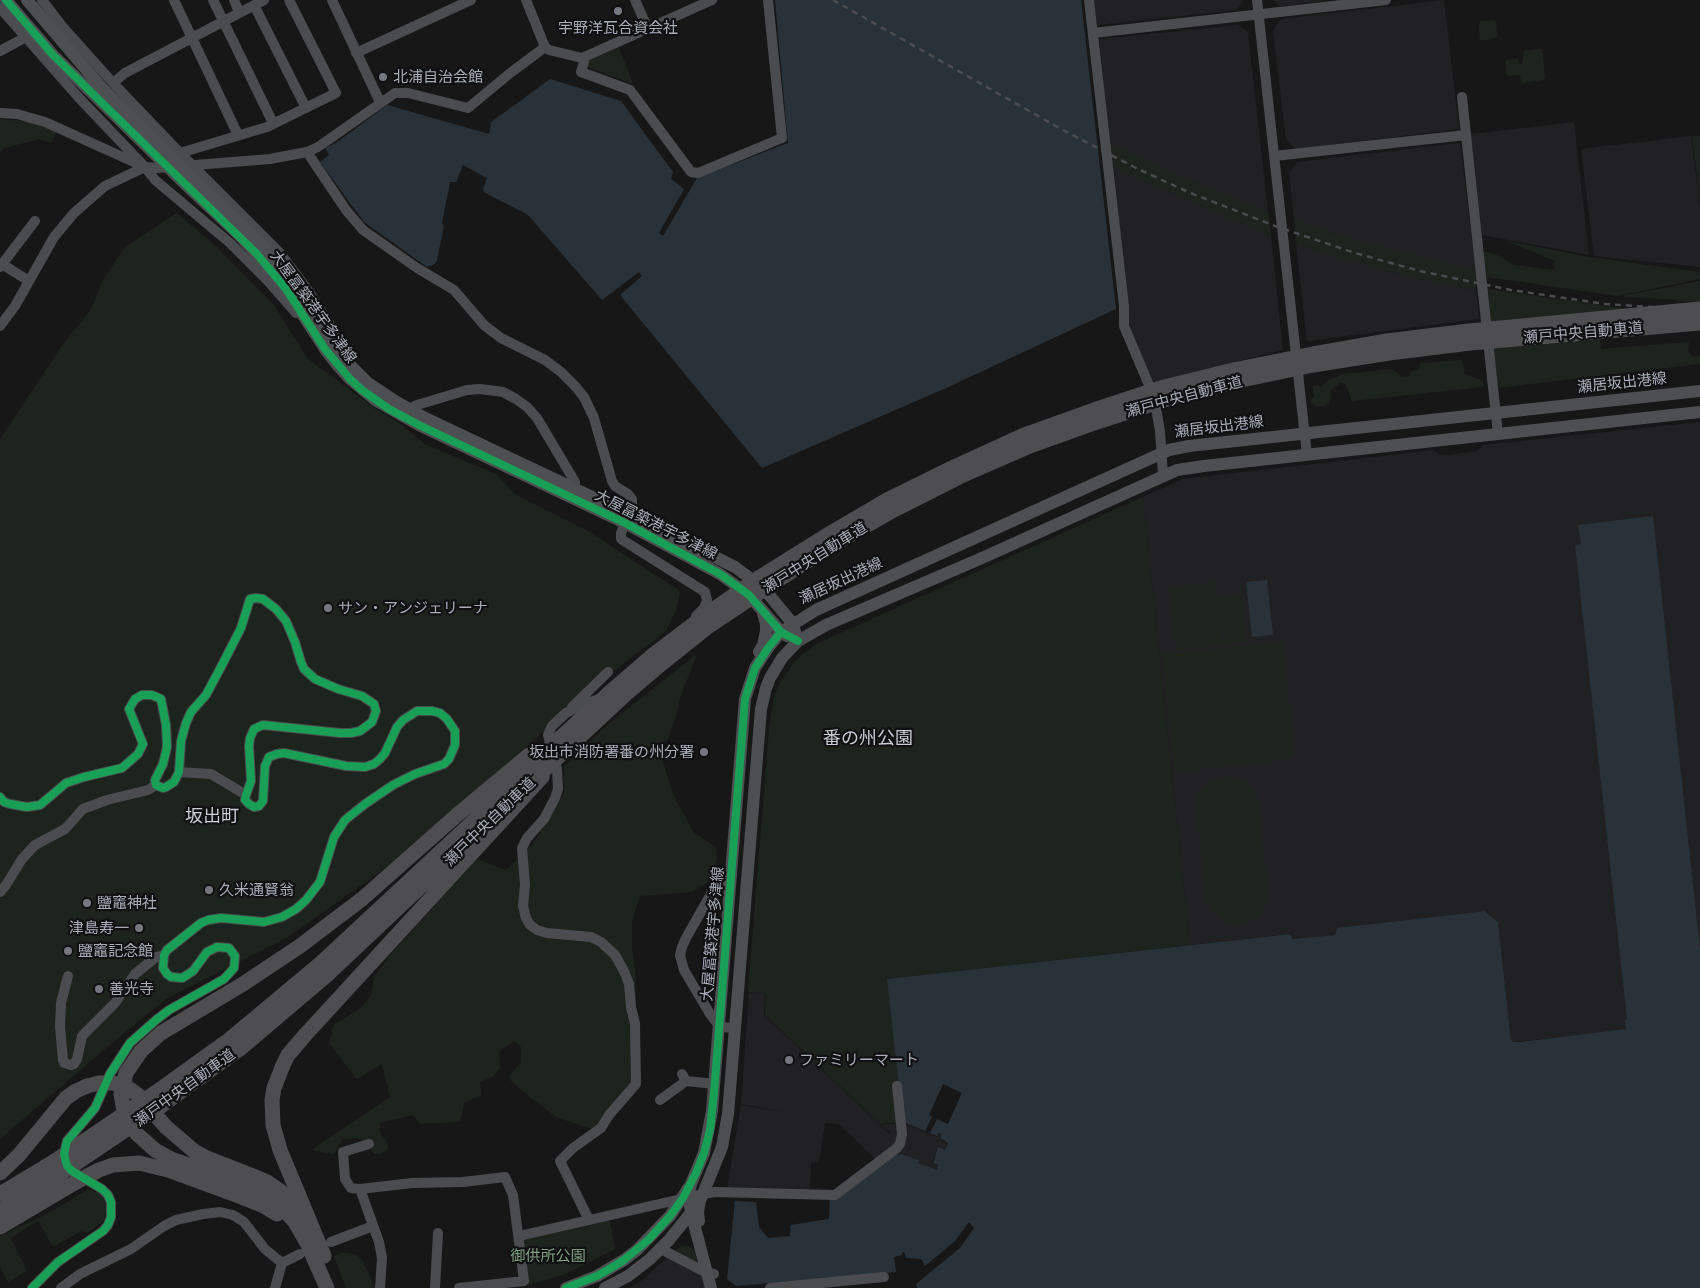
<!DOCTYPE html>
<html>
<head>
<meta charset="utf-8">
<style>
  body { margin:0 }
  canvas { display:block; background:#171717 }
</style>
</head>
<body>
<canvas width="1700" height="1288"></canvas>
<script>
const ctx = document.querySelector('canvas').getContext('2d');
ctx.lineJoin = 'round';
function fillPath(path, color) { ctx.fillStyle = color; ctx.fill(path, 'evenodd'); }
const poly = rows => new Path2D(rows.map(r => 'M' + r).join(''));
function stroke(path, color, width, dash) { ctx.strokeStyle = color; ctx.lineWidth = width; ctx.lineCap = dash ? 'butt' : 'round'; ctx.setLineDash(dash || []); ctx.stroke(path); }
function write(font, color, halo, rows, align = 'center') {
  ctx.font = font + ' Quicksand,"Noto Sans JP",sans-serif'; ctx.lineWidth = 4.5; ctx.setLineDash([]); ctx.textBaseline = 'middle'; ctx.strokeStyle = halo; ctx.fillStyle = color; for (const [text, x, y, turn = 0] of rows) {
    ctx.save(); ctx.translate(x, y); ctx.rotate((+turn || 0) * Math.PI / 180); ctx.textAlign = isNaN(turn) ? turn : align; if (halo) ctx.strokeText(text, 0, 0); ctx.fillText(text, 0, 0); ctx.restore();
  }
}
fillPath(poly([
  [1094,0,1244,0,1237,10,1097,25],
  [1273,0,1328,0,1280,6],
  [1444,0,1459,129,1296,149,1286,140,1273,31,1281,19],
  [1238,25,1248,33,1268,212,1187,179,1110,143,1099,39],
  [1574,122,1589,255,1482,235,1471,134],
  [1691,136,1700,207,1700,267,1594,256,1581,149],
  [1460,143,1476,271,1341,236,1294,218,1289,173,1297,162],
  [1114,168,1271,236,1283,350,1154,382,1130,332],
  [1296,243,1337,257,1414,278,1476,290,1479,319,1307,341],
  [1700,422,1700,1011,1625,1020,1626,1028,1623,1030,1514,1042,1511,1039,1498,922,1486,911,1361,925,1337,931,1335,935,1325,936,1292,939,1291,934,1190,945,1143,497,1183,479,1434,450,1442,456,1477,451,1484,445],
  [749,993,765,994,764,1015,890,1134,891,1133,881,1125,903,1123,937,1137,938,1134,940,1135,939,1138,947,1143,945,1150,938,1147,932,1163,938,1165,936,1170,918,1163,919,1160,902,1153,876,1160,839,1124,825,1123,819,1163,811,1162,810,1191,727,1189,741,1105,794,1114,741,1104],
  [668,1257,702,1274,705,1288,629,1288,644,1279]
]), '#212123');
fillPath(poly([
  [1494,20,1496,22,1497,37,1489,40,1480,40,1479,26,1480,21],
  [619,48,633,84,585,66,586,61],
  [1539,49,1542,50,1545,77,1543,80,1521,83,1520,75,1508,76,1506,74,1505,61,1518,58,1519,64,1522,64,1524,51],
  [0,119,31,122,57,132,51,143,40,139,4,148,0,153],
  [1692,136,1700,136,1700,199],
  [1110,143,1187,179,1268,212,1271,236,1114,168],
  [177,213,217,247,274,305,307,358,374,408,402,425,424,444,496,474,516,495,586,530,668,583,680,591,676,610,665,632,599,682,412,849,288,937,166,999,112,1043,0,1139,0,439,63,344,90,311,103,280,125,247],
  [1294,218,1341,236,1476,271,1476,290,1414,278,1337,257,1296,243],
  [1507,241,1589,257,1700,272,1700,279,1618,296,1487,277,1483,251,1497,255,1513,265,1554,270,1555,261],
  [1700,281,1700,302,1621,296],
  [1488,289,1642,311,1598,315,1601,349,1689,342,1688,352,1693,357,1700,356,1700,364,1497,388],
  [1462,360,1465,374,1481,380,1484,385,1483,387,1352,401,1345,384,1340,383,1331,390,1330,403,1325,406,1315,406,1311,403,1311,399,1314,397,1313,386,1318,385,1321,388,1327,381,1342,374,1393,369,1402,377,1410,376,1411,371,1419,370,1420,363],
  [1143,497,1190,945,888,979,903,1122,880,1124,765,1015,766,994,748,992,769,729,773,701,778,686,795,661,816,644],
  [1216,582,1223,645,1176,650,1169,587],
  [1241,595,1246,642,1224,644,1219,598],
  [1283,642,1294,750,1293,754,1285,760,1174,772,1162,654],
  [697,654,680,698,676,716,668,739,658,746,673,794,693,832,716,847,717,860,711,880,692,892,640,896,632,921,632,948,635,970,636,998,631,1082,611,1115,592,1129,556,1117,520,1089,508,1078,521,1062,521,1047,514,1041,499,1052,500,1067,494,1076,480,1082,481,1095,464,1103,460,1122,420,1124,413,1115,380,1123,380,1134,387,1141,388,1149,380,1154,375,1154,371,1151,370,1142,357,1138,343,1139,334,1154,314,1151,314,1148,390,1097,382,1064,357,1079,329,1043,334,1024,360,1009,371,995,374,977,391,954,477,859,506,870,533,844,564,793,564,767,607,725],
  [1225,776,1240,778,1248,783,1257,795,1259,804,1268,895,1266,905,1260,915,1253,920,1242,924,1232,924,1222,920,1211,911,1206,901,1196,807,1197,800,1200,792,1210,781],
  [88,1189,97,1192,105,1198,107,1210,103,1221,87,1233,81,1231,53,1247,38,1221,11,1238,27,1271,8,1282,0,1266,0,1236,53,1211],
  [609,1218,615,1249,565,1274,528,1285,523,1239],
  [682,1246,688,1246,694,1250,699,1266,675,1250],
  [341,1253,348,1253,357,1255,363,1261,375,1288,346,1288,334,1256]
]), '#1d241e');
fillPath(poly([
  [775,0,1081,0,1116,309,946,388,762,468,620,295,642,276,639,272,602,300,528,215,484,192,483,190,487,178,463,165,456,182,450,182,442,223,444,226,437,260,435,264,427,267,364,222,320,162,329,155,325,148,336,143,387,105,489,134,491,124,490,123,550,79,621,101,673,172,671,179,684,189,659,233,663,236,697,178,788,143],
  [1653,516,1700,949,1700,1288,917,1288,916,1284,960,1248,974,1228,969,1222,955,1241,925,1266,921,1259,906,1258,905,1253,902,1252,902,1255,894,1257,896,1272,736,1286,727,1279,735,1201,756,1202,759,1227,768,1238,790,1236,791,1225,829,1219,830,1198,895,1155,902,1154,919,1160,918,1163,937,1170,938,1165,933,1163,938,1147,945,1150,948,1143,940,1138,941,1134,938,1133,937,1136,903,1122,887,979,1291,934,1292,939,1325,936,1335,935,1337,928,1485,911,1498,922,1511,1040,1514,1042,1520,1042,1626,1029,1625,1020,1627,1019,1575,545,1581,544,1578,525],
  [1267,580,1273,635,1252,637,1246,582]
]), '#2a3239');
fillPath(poly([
  [943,1084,962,1093,948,1124,937,1119,930,1133,925,1131,932,1117,929,1115]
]), '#171717');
stroke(poly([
  [42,0,62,26,113,83,180,153,280,253,307,289,332,328,339,344],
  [174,0,238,135],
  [213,0,273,123],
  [234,0,239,12],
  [332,0,380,102],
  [526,0,545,47,549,50,582,58,712,0],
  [635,0,648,29],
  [1089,0,1124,306,1124,326,1154,397,1160,431,1163,475],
  [1257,0,1307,455],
  [254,5,306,108],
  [0,8,81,100,145,167,155,180,230,243,267,280,296,313],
  [1093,33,1386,0],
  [0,51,26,37],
  [356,53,471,0],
  [582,58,584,62,581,72,630,90,691,172,698,173,782,138,768,0],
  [113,83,125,73,264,0],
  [1462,97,1498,434],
  [0,113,17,114,45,122,145,167,158,168,270,159,307,152,318,147,395,93,408,93,468,108,509,74,545,47],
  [307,152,346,210,363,230,417,268,454,290,484,325,501,338,545,360,561,372,575,386,584,397,594,418,612,481,615,486,628,494,632,499,632,508,621,533,621,539,705,592,707,600,704,608,696,616],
  [180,153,267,127,336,93,289,0],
  [1274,156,1466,135],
  [2,264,29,281],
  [0,267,35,221],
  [0,326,15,306,54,237,74,213,105,186,145,167],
  [409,409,417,405,467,390,480,389,503,392,516,399,527,407,537,418,575,482,574,488],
  [572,707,608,672],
  [179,772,211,774,246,795],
  [0,797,4,802,10,804,27,807,40,805,66,783,84,777,122,768,138,754,143,744,129,709,135,699,142,695,152,695,161,699,166,725,167,747,163,764,155,780,156,785,163,788,166,787,174,782,179,772,181,741,186,723,191,712,206,695,221,667,241,628,250,599,256,598,263,599,276,609,286,621,295,642,301,662,304,669,315,679,338,689,362,696,374,704,376,711,372,722,360,731,351,733,340,733,263,725,254,729,250,738,249,746,251,781,246,795,245,800,249,804,254,807,259,806,263,801,265,766,269,757,277,754,284,753,346,766,365,767,374,764,380,759,385,753,397,727,403,720,417,711,432,711,440,713,447,719,455,731,455,745,449,759,444,764,415,774,393,785,365,804,345,820,334,837,320,882,306,900,296,909,282,917,264,922,221,918,208,920,201,923,167,950,164,955,163,968,167,974,171,977,182,978,187,975,193,971,207,952,217,947,229,948,235,956,234,968,224,979,169,1010,156,1020,130,1043,110,1074,95,1108,67,1141,64,1154,67,1166,72,1171,102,1189,108,1195,111,1202,111,1217,108,1225,103,1231,58,1262,32,1288],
  [732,875,721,881,715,887,686,938,682,947,680,955,684,970,710,1014,720,1027,735,1028],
  [0,892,6,885,22,859,35,845,65,829,83,809,107,800,148,790,156,785],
  [68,976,61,1003,60,1027,63,1060,64,1063,71,1065,74,1064,77,1059,82,1036,115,1003,135,974,156,957,164,955],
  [682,1074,686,1081,715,1084],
  [660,1100,686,1081],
  [369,1144,343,1152,345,1179,351,1188,360,1189,412,1183,463,1182,505,1177,513,1195,524,1281,459,1288],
  [360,1189,379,1242,382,1258,380,1288],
  [589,1220,560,1161,573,1148,601,1128,609,1115,636,1084,635,1024,631,1007,629,984,624,971,615,955,601,942,591,937,547,933,537,930,530,925,526,918,523,906,525,885,522,848,527,838,544,819,555,798,558,789,557,769,548,735,552,726,566,713,584,704,599,699],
  [519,1236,703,1194,715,1192,835,1195,897,1148,900,1144,902,1134,897,1086],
  [331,1242,373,1226],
  [661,1249,703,1271,714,1274],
  [61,1288,80,1274,131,1249,164,1226,176,1220,203,1214,220,1212,233,1215,244,1222,265,1249,282,1263],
  [275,1288,282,1263,300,1254],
  [435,1288,438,1233],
  [770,1288,884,1277]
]), '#4b4c50', 10);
stroke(poly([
  [6,0,53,55,134,134],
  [27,0,102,88,141,127],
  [193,179,263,246,278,264,292,281,344,359,368,383,395,401,423,417,630,515,735,567,759,585,770,596,793,624,795,632],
  [186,185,239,235,271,270,286,289,325,349,338,366,350,379,375,400,419,425,625,523,720,574,749,595,781,632,787,636],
  [759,652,763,645,766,631,766,624,763,613],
  [699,1221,698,1212,700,1201,722,1147,728,1114,761,709,766,688,770,678,782,658,798,641,826,625,982,558,1177,470,1204,466,1700,412],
  [566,1288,597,1276,624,1260,637,1250,670,1216,689,1187],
  [605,1288,628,1276,650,1259,669,1240,694,1209],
  [711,1288,693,1220,688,1196,691,1184,704,1153,712,1111,745,699,755,668,768,648,781,632,816,610,1169,450,1189,446,1700,391]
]), '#4d4f52', 12);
stroke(poly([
  [155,1093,230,1039,321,963,492,804,532,764],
  [161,1106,241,1048,327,975,490,821],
  [166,1127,194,1151,207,1158,253,1176,267,1182,280,1191,295,1207],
  [0,1173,19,1155,66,1098,76,1091,87,1086],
  [0,1194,55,1161],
  [239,1196,264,1206,277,1214],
  [0,1211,60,1174],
  [0,1227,76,1182],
  [324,1256,280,1150,273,1125,272,1100,274,1088,283,1065,288,1055,306,1034,542,777],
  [327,1288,307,1243,295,1222,279,1204,254,1188,242,1183,171,1159,155,1150,137,1134,129,1121,123,1106,121,1094,126,1073,141,1051,161,1033,243,984,300,946,362,899,457,815,529,755]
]), '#4e4e51', 15);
stroke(poly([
  [833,0,1061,129,1136,168,1188,192,1275,226,1355,253,1420,271,1511,290,1605,304,1700,310]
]), '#4b4c4f', 2.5, [6, 5]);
stroke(poly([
  [141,127,193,179],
  [134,134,186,185]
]), '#4d4f52', 12);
stroke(poly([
  [534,762,608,694,653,655,703,617,760,577,824,537,887,500,954,467,1024,435,1094,410,1164,387,1233,370,1313,354,1387,341,1469,331,1700,309],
  [541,773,627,693,654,670,709,626,769,586,829,547,892,511,959,477,1030,446,1097,422,1167,399,1237,381,1313,365,1389,353,1470,343,1700,323],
  [87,1086,99,1083,113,1083,127,1087,138,1095,166,1127],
  [55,1161,155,1093],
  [60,1174,161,1106],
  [76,1182,99,1170,113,1165,139,1163,168,1170,239,1196]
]), '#4e4e51', 15);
stroke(poly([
  [6,0,53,55,256,253,286,289,325,349,350,379,362,390,389,409,419,425,625,523,720,574,749,595,781,632,798,641],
  [0,797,4,802,10,804,27,807,40,805,66,783,84,777,122,768,138,754,143,744,129,709,135,699,142,695,152,695,161,699,166,725,167,747,163,764,155,780,156,785,163,788,166,787,174,782,179,772,181,741,186,723,191,712,206,695,221,667,241,628,250,599,256,598,263,599,276,609,286,621,295,642,301,662,304,669,315,679,338,689,362,696,374,704,376,711,372,722,360,731,351,733,340,733,263,725,254,729,250,738,249,746,251,781,246,795,245,800,249,804,254,807,259,806,263,801,265,766,269,757,277,754,284,753,346,766,365,767,374,764,380,759,385,753,397,727,403,720,417,711,432,711,440,713,447,719,455,731,455,745,449,759,444,764,415,774,393,785,365,804,345,820,334,837,320,882,306,900,296,909,282,917,264,922,221,918,208,920,201,923,167,950,164,955,163,968,167,974,171,977,182,978,187,975,193,971,207,952,217,947,229,948,235,956,234,968,224,979,169,1010,156,1020,130,1043,110,1074,95,1108,67,1141,64,1154,67,1166,72,1171,102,1189,108,1195,111,1202,111,1217,108,1225,103,1231,58,1262,32,1288],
  [566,1288,597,1276,611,1268,624,1260,648,1240,670,1216,683,1198,696,1173,704,1153,710,1130,714,1093,745,699,755,668,768,648,781,632]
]), '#1a9f57', 8);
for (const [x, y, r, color] of [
  [618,11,5,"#757880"],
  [383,77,5,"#757880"],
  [328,608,5,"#757880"],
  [704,752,5,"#757880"],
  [209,890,5,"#757880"],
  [87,903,5,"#757880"],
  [139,928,5,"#757880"],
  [68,951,5,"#757880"],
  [99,989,5,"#757880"],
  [789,1060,5,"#757880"]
]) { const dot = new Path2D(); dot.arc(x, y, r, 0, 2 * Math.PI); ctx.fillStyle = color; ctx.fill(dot); stroke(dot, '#111113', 2); }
write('15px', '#a8adb8', '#111113', [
  ["宇野洋瓦合資会社",618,28,"center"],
  ["北浦自治会館",393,77],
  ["サン・アンジェリーナ",338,608],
  ["坂出市消防署番の州分署",694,752,"right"],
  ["久米通賢翁",219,890],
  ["鹽竈神社",97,903],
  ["津島寿一",129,928,"right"],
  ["鹽竈記念館",78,951],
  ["善光寺",109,989],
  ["ファミリーマート",799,1060]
], 'left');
write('15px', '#a8adb8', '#111113', [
  ["大屋冨築港宇多津線",313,307,54],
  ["瀬戸中央自動車道",1583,333,-5],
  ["瀬居坂出港線",1622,383,-6],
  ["瀬戸中央自動車道",1184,397,-15],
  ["瀬居坂出港線",1219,427,-7],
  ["大屋冨築港宇多津線",656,525,27],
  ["瀬戸中央自動車道",815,558,-32],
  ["瀬居坂出港線",841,581,-25],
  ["瀬戸中央自動車道",490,822,-44],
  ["大屋冨築港宇多津線",713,934,-85],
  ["瀬戸中央自動車道",185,1088,-36]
]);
write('15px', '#7fa381', '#111113', [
  ["御供所公園",548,1256]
]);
write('18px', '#c9ccd4', '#111113', [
  ["番の州公園",868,739],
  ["坂出町",212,817]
]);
</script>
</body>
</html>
